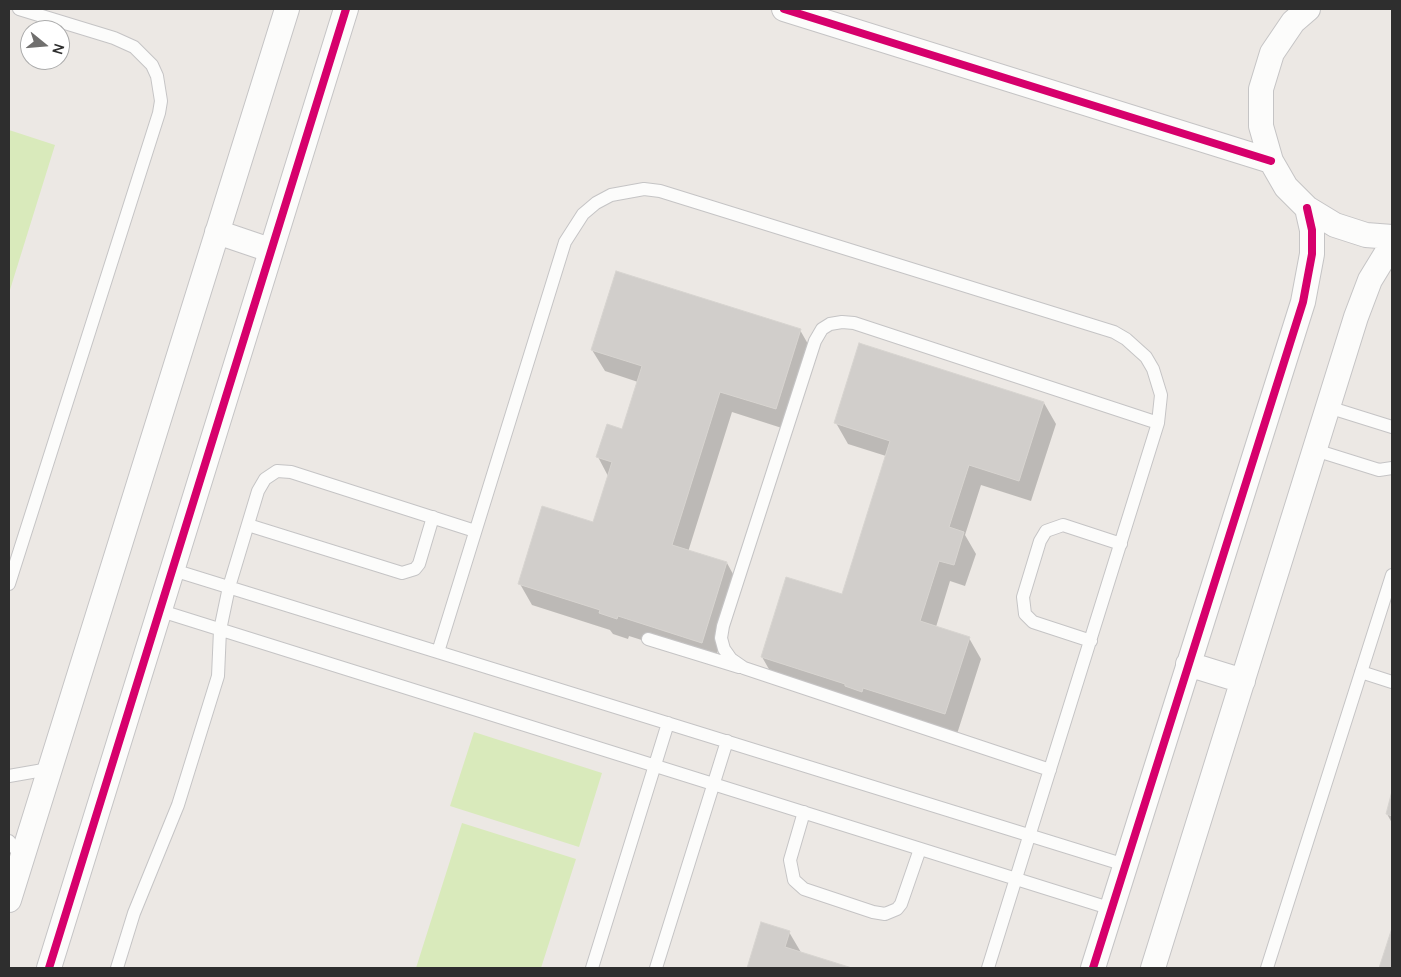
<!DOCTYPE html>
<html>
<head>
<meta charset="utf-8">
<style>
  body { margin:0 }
  #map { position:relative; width:1401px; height:977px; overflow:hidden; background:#ece8e4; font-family:Manrope,sans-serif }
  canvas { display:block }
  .frame { position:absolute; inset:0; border:10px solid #2e2e2e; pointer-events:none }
  .north { position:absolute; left:20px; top:20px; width:50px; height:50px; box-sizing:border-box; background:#fff; border:1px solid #ababab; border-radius:50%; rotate:107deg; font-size:14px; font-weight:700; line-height:20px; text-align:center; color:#2e2e2e }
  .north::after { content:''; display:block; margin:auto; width:18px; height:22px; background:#706f6e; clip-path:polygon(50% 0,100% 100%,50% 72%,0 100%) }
</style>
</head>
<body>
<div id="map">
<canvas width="1401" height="977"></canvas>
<div class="frame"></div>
<div class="north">N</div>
</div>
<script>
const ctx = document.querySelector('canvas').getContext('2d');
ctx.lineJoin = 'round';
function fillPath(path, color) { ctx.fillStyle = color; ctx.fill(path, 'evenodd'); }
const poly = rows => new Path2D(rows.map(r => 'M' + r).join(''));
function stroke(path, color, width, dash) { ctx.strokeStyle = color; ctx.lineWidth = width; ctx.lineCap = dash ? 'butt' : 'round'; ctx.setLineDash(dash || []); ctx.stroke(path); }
fillPath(poly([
  [9,130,55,145,9,293],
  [474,732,602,773,579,847,450,806],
  [462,823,576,859,541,968,416,968]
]), '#d9eabb');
fillPath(poly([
  [800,330,812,351,788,430,732,412,688,552,727,563,739,585,714,663,629,636,628,639,613,634,610,630,532,605,520,584,593,524,608,476,598,457,622,430,638,382,605,371,592,350],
  [1044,403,1056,424,1031,501,981,485,965,535,976,554,965,586,950,581,936,627,969,638,981,659,957,734,774,678,762,657,843,596,886,456,848,444,836,423],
  [1392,796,1392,823,1387,814],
  [762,923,789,932,802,954,848,968,748,968]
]), '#0003');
const building = poly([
  [616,271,801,329,776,409,720,392,672,545,727,562,702,643,618,616,617,619,599,613,600,610,518,584,542,506,593,522,612,462,596,457,607,424,622,429,642,366,591,350,616,271],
  [859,343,1044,402,1019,481,969,465,949,527,964,532,954,565,939,561,920,621,970,637,945,714,863,688,862,692,845,686,845,684,761,657,786,577,842,594,890,441,834,423,859,343],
  [1392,791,1392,816,1386,814,1392,791],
  [761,922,790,931,785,947,852,968,747,968,761,922],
  [1392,928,1392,968,1379,968,1392,928]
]);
fillPath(building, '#d1cecb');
stroke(building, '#d7d4d0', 1);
const lane = poly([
  [1328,407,1392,427],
  [1315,450,1379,470,1392,468],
  [248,525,402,573,415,569,419,564,433,517],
  [170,569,1125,865],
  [9,584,159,113,161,101,157,76,152,65,134,47,114,38,19,9],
  [158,610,1112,909],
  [648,639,739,667],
  [1091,641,1033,622,1025,614,1023,597,1040,541,1046,531,1063,525,1121,544],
  [438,652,565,242,583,214,596,203,611,195,644,189,660,191,1114,332,1126,339,1146,357,1153,369,1161,395,1158,423,988,968],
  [1361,672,1392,682],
  [1050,770,744,668,731,659,724,649,721,638,723,626,815,341,822,329,830,324,842,322,854,323,1158,423],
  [9,776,49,769],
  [804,812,790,860,794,880,804,889,873,912,885,914,897,909,901,904,920,849],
  [9,841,22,857],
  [117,968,134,913,178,805,218,676,220,630,229,587,258,491,265,479,277,471,291,472,475,531],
  [592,968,668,723],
  [656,968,727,741],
  [1267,968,1392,575]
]);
const street = poly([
  [784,9,1271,161],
  [1308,9,1293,22,1272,53,1261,89,1261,126,1271,161,1286,187,1307,208,1335,225,1366,235,1392,237],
  [217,232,270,250],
  [1188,664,1243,681],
  [9,900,287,9],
  [49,968,346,9],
  [1093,968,1303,302,1312,254,1312,230,1307,208],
  [1153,968,1356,317,1370,280,1392,244]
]);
stroke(lane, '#c5c4c5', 14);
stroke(street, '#c5c4c5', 26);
stroke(lane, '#fcfcfb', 12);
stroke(street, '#fcfcfb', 24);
stroke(poly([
  [784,9,1271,161],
  [49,968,346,9],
  [1093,968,1303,302,1312,254,1312,230,1307,208]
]), '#d6006c', 8);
</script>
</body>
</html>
